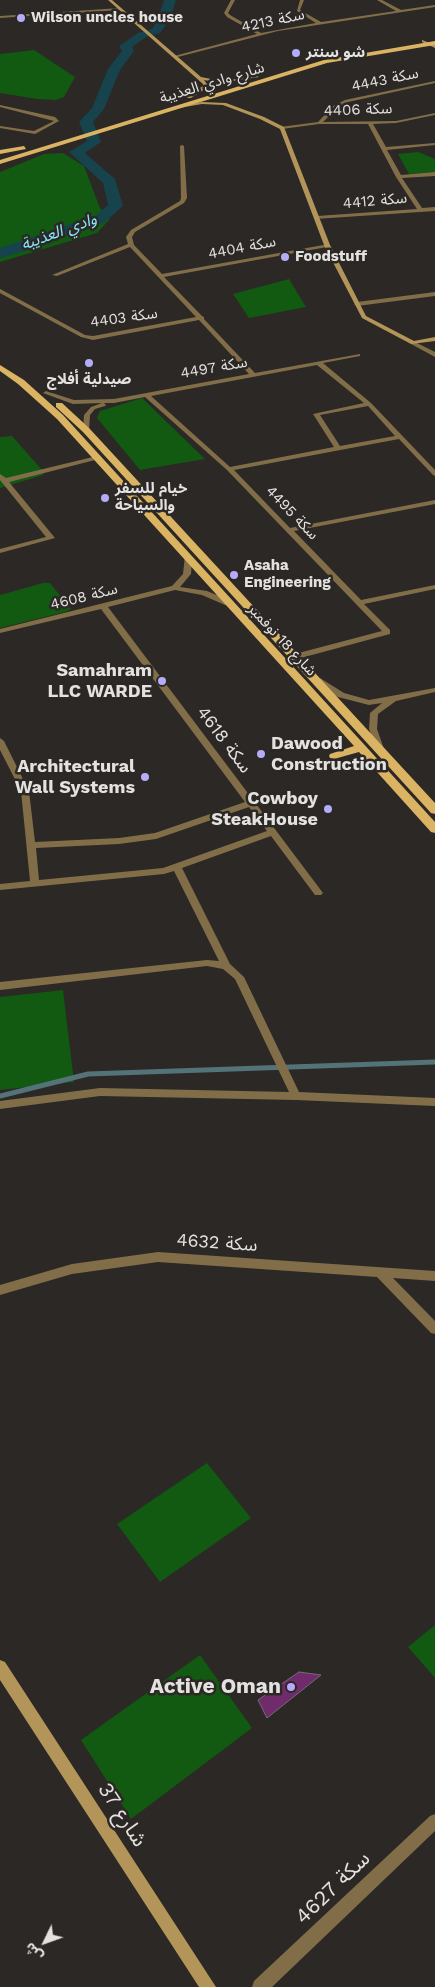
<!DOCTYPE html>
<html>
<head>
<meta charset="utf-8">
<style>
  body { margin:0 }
  #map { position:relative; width:435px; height:1987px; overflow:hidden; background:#2b2825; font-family:"Work Sans","Noto Sans Arabic",sans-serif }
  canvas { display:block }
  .north { position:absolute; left:20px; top:1917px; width:50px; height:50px; -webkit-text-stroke:4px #2b2825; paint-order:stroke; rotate:228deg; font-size:14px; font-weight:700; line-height:20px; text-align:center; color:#e4e2e0 }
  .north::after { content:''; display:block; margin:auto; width:18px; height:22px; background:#e4e2e0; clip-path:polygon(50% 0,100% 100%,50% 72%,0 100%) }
</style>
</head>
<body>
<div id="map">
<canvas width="435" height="1987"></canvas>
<div class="north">ش</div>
</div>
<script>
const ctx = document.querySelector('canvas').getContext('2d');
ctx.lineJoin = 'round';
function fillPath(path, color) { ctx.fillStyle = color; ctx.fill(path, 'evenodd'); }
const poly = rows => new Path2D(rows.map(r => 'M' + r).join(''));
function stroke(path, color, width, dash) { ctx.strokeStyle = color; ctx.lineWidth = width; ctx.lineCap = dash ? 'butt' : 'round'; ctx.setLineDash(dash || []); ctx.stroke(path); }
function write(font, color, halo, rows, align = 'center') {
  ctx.font = font + ' "Work Sans","Noto Sans Arabic",sans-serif'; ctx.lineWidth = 5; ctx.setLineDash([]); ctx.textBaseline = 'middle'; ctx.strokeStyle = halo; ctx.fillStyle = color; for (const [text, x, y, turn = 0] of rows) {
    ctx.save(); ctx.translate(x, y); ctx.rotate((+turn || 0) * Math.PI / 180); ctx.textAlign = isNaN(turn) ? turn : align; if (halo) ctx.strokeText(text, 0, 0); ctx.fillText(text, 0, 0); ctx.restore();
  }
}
fillPath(poly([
  [34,50,75,77,64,97,56,100,37,99,0,93,0,54],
  [418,152,435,159,435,172,409,174,398,154],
  [63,153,84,166,100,208,110,219,97,233,0,262,0,172,44,154],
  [289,279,306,307,249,318,233,294],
  [142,398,205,459,140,470,97,418,100,411],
  [12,436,43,471,43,475,0,488,0,437],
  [43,583,50,583,71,609,65,612,0,628,0,595],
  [63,990,74,1082,0,1090,0,997],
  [207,1463,251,1518,160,1582,117,1524],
  [435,1625,435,1678,408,1647],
  [200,1655,252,1728,131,1819,81,1740]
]), '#125912');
stroke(poly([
  [0,1096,88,1074,435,1062]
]), '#547378', 5);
fillPath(poly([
  [164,0,176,0,170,19,160,33,146,37,132,47,134,51,120,70,104,109,93,122,101,142,85,153,115,179,123,206,105,222,25,251,0,258,0,248,95,216,108,205,103,183,69,152,87,141,79,122,92,108,108,69,122,51,119,46,138,33,152,29,158,19,164,0]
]), '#16434c');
const building = poly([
  [299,1672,321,1675,267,1718,258,1700,299,1672]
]);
fillPath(building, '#6f2b6c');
stroke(building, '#726e71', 1);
fillPath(poly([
  [231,0,235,0,228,13,230,15,261,33,316,23,297,11,300,0,304,0,300,10,321,22,396,11,377,0,382,0,401,10,435,5,435,7,278,31,174,58,174,56,257,34,227,17,224,13,231,0],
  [120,8,119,10,0,18,0,16,120,8],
  [435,81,435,83,348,102,337,108,323,122,396,121,435,113,435,115,396,123,373,124,386,147,435,143,435,145,387,150,401,175,435,172,435,176,402,178,422,208,435,207,435,211,315,219,315,217,317,216,417,209,396,177,368,124,319,124,282,129,280,127,318,122,333,106,345,100,435,81],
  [0,105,55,117,59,121,35,134,0,128,0,126,34,131,54,121,0,107,0,105],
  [182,145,184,146,187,198,184,203,135,232,132,237,134,245,162,274,329,244,329,246,327,247,164,277,202,316,204,317,204,319,255,373,360,354,360,356,323,363,371,403,435,470,435,476,433,475,399,439,234,470,290,528,435,500,435,504,294,531,361,600,435,585,435,589,364,604,390,630,390,634,297,659,291,659,291,655,382,631,227,470,145,397,114,403,104,403,106,405,105,406,95,409,90,415,89,430,86,432,83,430,84,415,91,407,102,403,73,404,43,393,46,391,74,400,114,399,249,374,199,320,93,340,81,337,0,293,0,289,2,290,85,335,93,336,196,317,130,247,57,276,52,275,128,244,126,237,131,230,180,201,181,198,180,146,182,145],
  [317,365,364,403,313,414,334,447,230,467,151,396,317,365],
  [368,406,395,436,340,446,320,415,368,406],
  [435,292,435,296,357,306,354,304,357,302,435,292],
  [411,342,415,342,435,352,435,357,411,344,411,342],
  [97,456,99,457,99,459,9,482,55,538,0,553,0,549,46,537,0,480,0,474,6,478,97,456],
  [185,556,188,556,192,558,191,574,180,587,207,591,231,601,231,605,225,605,202,595,175,590,108,607,323,893,321,895,315,895,271,836,182,868,230,964,244,977,299,1092,435,1098,435,1106,296,1100,100,1096,0,1109,0,1101,100,1088,289,1092,235,979,223,969,207,966,0,990,0,982,207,960,219,961,174,871,164,874,0,890,0,884,30,881,21,791,0,750,0,738,4,741,29,791,35,842,119,838,155,833,245,802,101,609,0,633,0,629,172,586,183,574,185,556],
  [249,807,267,831,163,868,39,880,36,848,119,844,156,839,249,807],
  [314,678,320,678,344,693,369,700,435,688,435,692,396,701,378,714,377,729,385,752,381,755,377,752,369,729,370,713,382,703,369,705,338,697,314,682,314,678],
  [158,1252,435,1271,435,1281,393,1278,435,1321,435,1334,431,1333,377,1277,158,1262,72,1274,0,1295,0,1285,72,1264,158,1252],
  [435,1814,435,1831,272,1987,252,1987,254,1981,430,1816,435,1814]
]), '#816e49');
fillPath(poly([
  [108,0,112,0,201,77,221,81,257,76,259,77,221,83,204,80,207,84,207,88,191,98,187,98,187,96,203,86,203,84,108,0],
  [422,40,435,45,435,48,422,42,422,40],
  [202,102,226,103,264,117,284,127,330,245,366,316,414,341,435,337,435,341,411,344,362,318,324,245,280,129,260,119,223,105,202,104,179,108,177,107,202,102],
  [0,1660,5,1662,216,1987,199,1987,0,1680,0,1660]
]), '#b39559');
fillPath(poly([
  [435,41,435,45,327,63,0,164,0,160,324,60,435,41],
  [24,146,26,149,0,154,0,150,24,146],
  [0,365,24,380,63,415,435,822,435,833,431,832,359,752,334,759,330,758,329,756,330,754,354,746,57,419,18,384,0,371,0,365],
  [56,403,62,403,89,428,435,803,435,814,431,813,83,432,56,407,56,403]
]), '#dab363');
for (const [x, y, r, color] of [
  [21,18,5,"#b5acf8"],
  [296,53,5,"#b5acf8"],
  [285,257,5,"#b5acf8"],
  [89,363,5,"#b5acf8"],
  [105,498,5,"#b5acf8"],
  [234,575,5,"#b5acf8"],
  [162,681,5,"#b5acf8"],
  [261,754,5,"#b5acf8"],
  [145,777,5,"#b5acf8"],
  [328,809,5,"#b5acf8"],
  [291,1687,5,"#b5acf8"]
]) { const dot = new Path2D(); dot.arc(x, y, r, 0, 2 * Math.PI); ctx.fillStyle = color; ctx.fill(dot); stroke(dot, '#2b2825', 2); }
write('bold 15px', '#e4e2e0', '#2b2825', [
  ["Wilson uncles house",31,18],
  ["شو سنتر",306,53],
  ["Foodstuff",295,257],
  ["صيدلية أفلاج",89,380,"center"],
  ["خيام للسفر",115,489],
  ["والسياحة",115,506],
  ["Asaha",244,566],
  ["Engineering",244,583]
], 'left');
write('15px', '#e4e2e0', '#2b2825', [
  ["سكة 4213",273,21,-12],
  ["سكة 4443",385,80,-12],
  ["شارع وادي العذيبة",212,83,-17],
  ["سكة 4406",358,110,-2],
  ["سكة 4412",375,201,-5],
  ["سكة 4404",242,248,-11],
  ["سكة 4403",124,318,-8],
  ["سكة 4497",214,368,-10],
  ["سكة 4495",292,513,46],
  ["سكة 4608",84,597,-14],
  ["شارع 18 نوفمبر",282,640,47]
]);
write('italic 16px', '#89e8fd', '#2b2825', [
  ["وادي العذيبة",59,232,-20]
]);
write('bold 18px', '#e4e2e0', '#2b2825', [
  ["Samahram",152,671],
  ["LLC WARDE",152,692],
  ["Dawood",271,744,"left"],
  ["Construction",271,765,"left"],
  ["Architectural",135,767],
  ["Wall Systems",135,788],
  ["Cowboy",318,799],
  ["SteakHouse",318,820]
], 'right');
write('18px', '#e4e2e0', '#2b2825', [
  ["سكة 4618",224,740,53],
  ["سكة 4632",217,1243,4]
]);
write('bold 21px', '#e4e2e0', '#2b2825', [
  ["Active Oman",281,1687]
], 'right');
write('21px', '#e4e2e0', '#2b2825', [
  ["شارع 37",122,1815,57],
  ["سكة 4627",333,1888,-44]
]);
</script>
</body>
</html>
